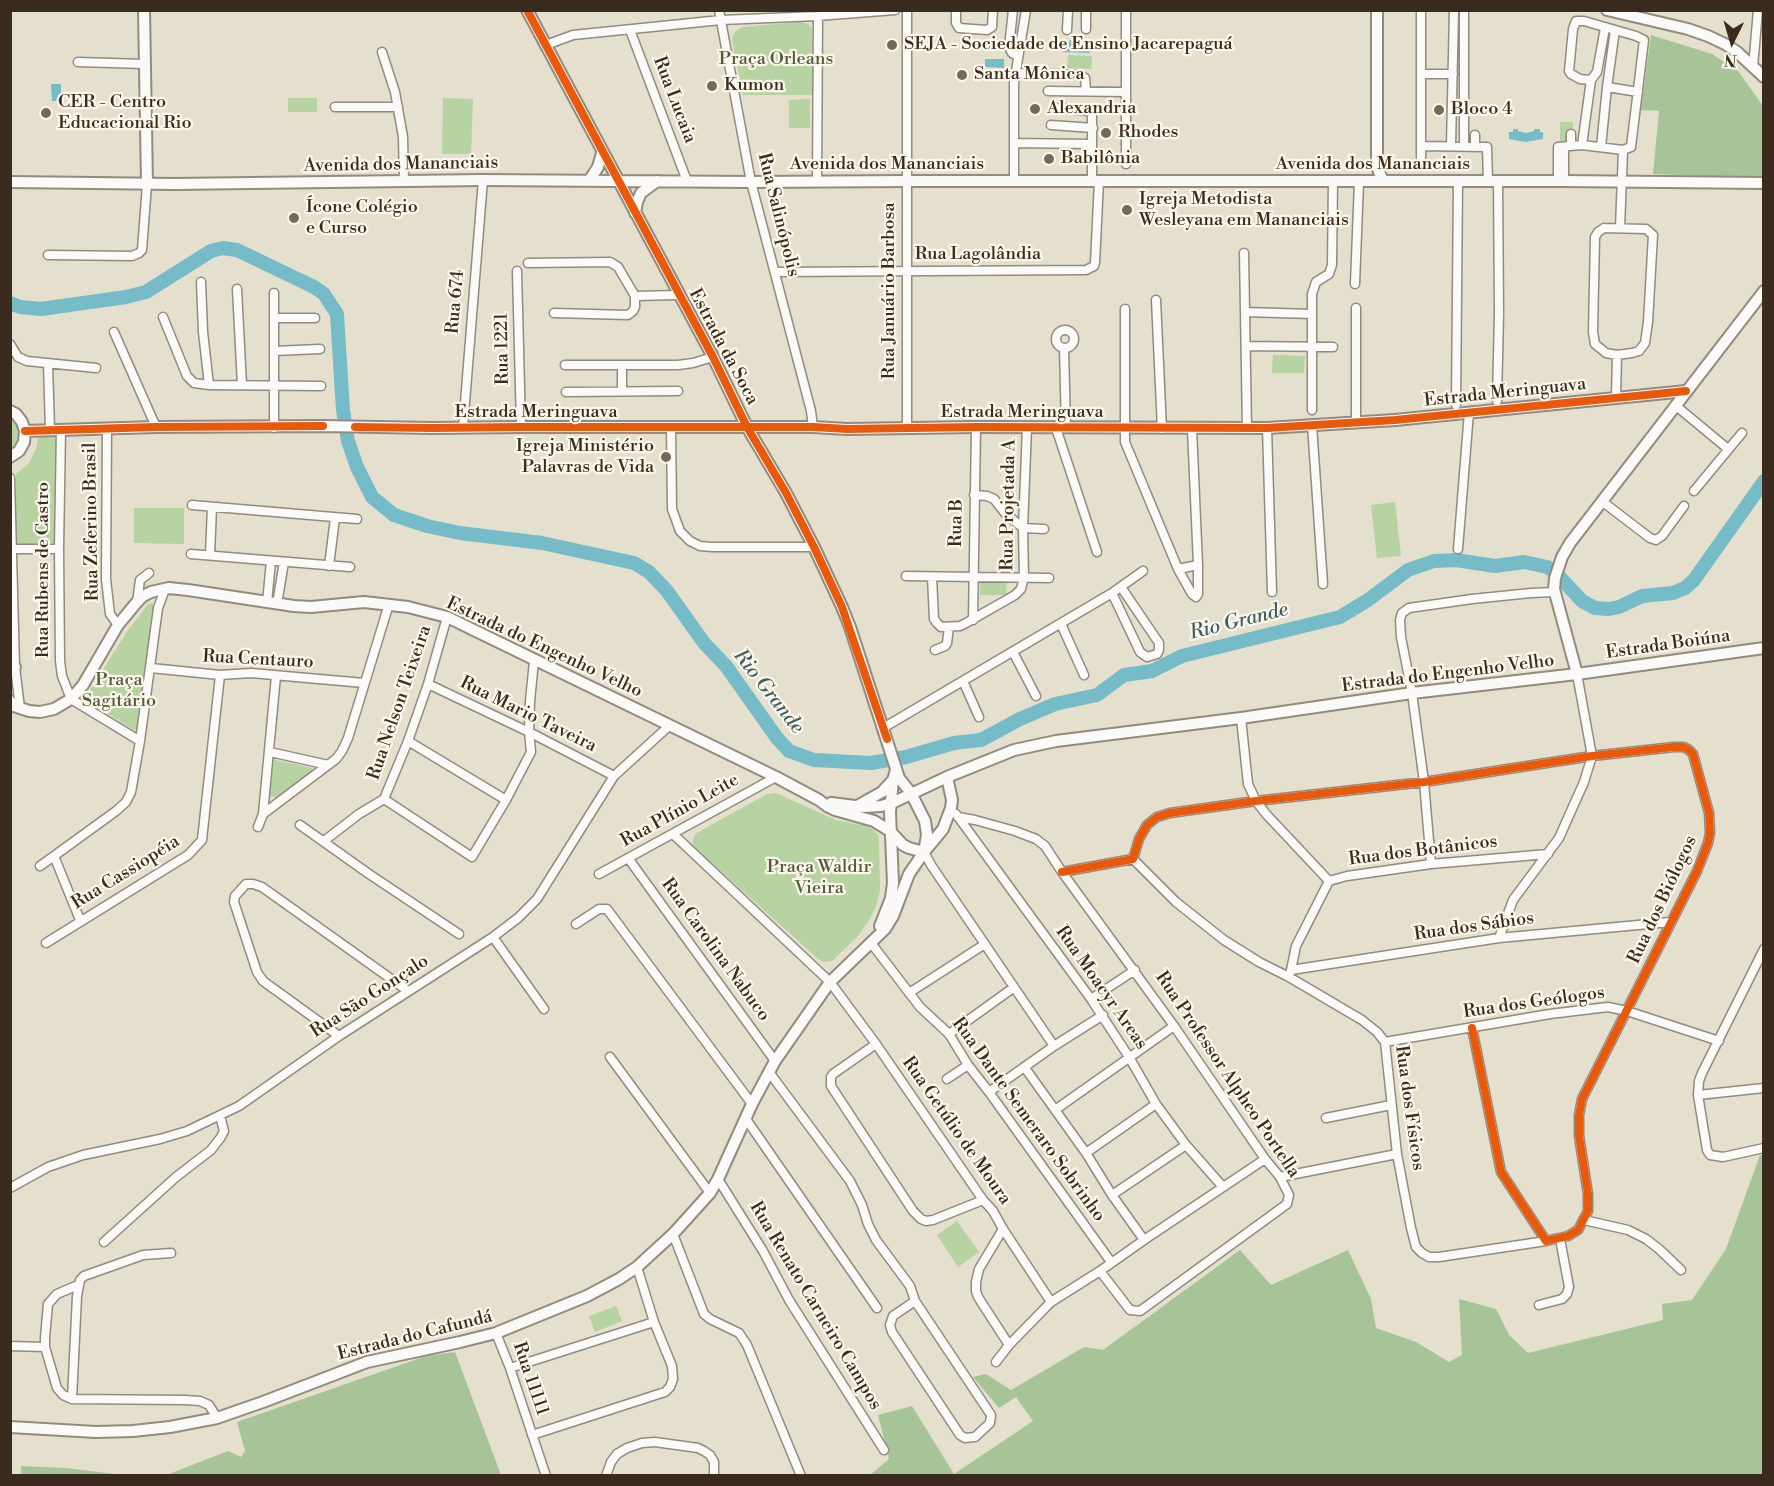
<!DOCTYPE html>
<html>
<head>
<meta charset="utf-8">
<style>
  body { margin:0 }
  #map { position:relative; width:1774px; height:1486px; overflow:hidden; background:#e5dfce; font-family:"Libre Bodoni",serif }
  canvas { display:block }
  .frame { position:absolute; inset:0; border:12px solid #3b2a1e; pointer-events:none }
  .north { position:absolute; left:1702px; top:12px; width:60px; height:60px; -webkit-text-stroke:4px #fbf7ec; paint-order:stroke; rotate:185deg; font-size:16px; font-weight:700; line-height:24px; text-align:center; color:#3b2a1e }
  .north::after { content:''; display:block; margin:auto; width:21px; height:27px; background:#3b2a1e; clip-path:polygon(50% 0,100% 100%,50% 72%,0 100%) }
</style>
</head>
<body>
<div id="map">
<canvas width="1774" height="1486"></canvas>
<div class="frame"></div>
<div class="north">N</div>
</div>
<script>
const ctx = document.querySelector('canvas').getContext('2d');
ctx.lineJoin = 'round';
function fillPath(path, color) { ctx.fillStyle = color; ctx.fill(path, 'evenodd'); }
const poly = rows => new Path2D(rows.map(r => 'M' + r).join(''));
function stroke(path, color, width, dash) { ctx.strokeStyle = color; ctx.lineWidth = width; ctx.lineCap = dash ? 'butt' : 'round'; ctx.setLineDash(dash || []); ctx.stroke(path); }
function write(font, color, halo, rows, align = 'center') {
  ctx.font = font + ' "Libre Bodoni",serif'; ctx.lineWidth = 4.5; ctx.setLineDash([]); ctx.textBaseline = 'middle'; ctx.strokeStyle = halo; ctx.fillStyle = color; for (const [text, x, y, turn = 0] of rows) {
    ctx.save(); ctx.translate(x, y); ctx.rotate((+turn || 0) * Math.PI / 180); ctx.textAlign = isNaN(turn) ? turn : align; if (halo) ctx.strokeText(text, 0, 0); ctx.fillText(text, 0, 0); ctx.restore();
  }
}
fillPath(poly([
  [800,22,806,23,811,27,812,31,813,95,743,95,732,40,733,35,737,30,742,27],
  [1068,55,1092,56,1091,69,1067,68],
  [288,98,317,98,317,112,288,112],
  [443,98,473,99,471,154,442,154],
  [810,99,810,128,789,128,789,100],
  [1560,122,1573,122,1573,141,1560,141],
  [1273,355,1305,356,1304,373,1272,373],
  [10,419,17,426,18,438,15,447,11,450],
  [54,436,57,439,55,540,54,544,50,547,21,547,17,545,16,541,16,474,29,463,36,449,38,438,41,437],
  [1395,502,1401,556,1377,558,1371,505],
  [134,508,184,508,184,544,134,543],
  [980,580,1007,580,1006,595,980,595],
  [152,603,154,606,138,729,134,730,88,701,86,697,126,633,148,604],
  [271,759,312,768,313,771,278,797,272,797,267,795],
  [776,793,836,820,866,826,873,829,878,835,879,841,880,890,876,906,869,921,857,937,832,961,823,962,818,959,694,847,692,843,695,834,767,794],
  [957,1221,979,1252,958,1267,937,1235],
  [616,1306,622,1321,595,1332,589,1316]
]), '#b6d3a1');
fillPath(poly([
  [1651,35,1712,54,1738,71,1763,106,1763,178,1653,174,1659,111,1641,110],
  [1760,1155,1763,1156,1763,1475,869,1476,889,1459,878,1415,912,1406,954,1474,1033,1421,1016,1397,999,1408,973,1377,986,1374,1011,1390,1084,1347,1103,1350,1240,1250,1271,1285,1348,1250,1371,1299,1376,1328,1416,1342,1449,1362,1462,1355,1459,1299,1496,1309,1509,1335,1528,1353,1663,1320,1662,1304,1692,1300,1726,1249],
  [455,1352,501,1475,21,1475,21,1466,66,1468,123,1475,169,1474,228,1451,241,1457,245,1451,237,1422,426,1356]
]), '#a7c498');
fillPath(poly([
  [1074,39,1078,41,1079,47,1083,47,1086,44,1089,44,1090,53,1062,52,1062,47,1067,47,1070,40],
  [985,59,1004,59,1004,68,985,67],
  [51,84,61,84,61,101,52,101],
  [1513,129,1518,129,1518,131,1526,133,1534,131,1534,129,1540,129,1540,132,1543,132,1543,139,1526,142,1514,140,1509,139,1509,132,1513,132]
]), '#76bbc8');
stroke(poly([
  [10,303,20,307,41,309,126,297,146,292,211,251,223,248,237,250,314,287,324,294,337,314,343,410,348,441,357,467,372,497,394,515,427,526,460,533,542,543,634,563,649,572,667,591,704,643,726,666,777,738,789,751,814,760,871,763,906,757,954,743,981,740,1020,719,1055,704,1097,695,1124,675,1152,671,1182,656,1340,617,1368,600,1408,570,1434,561,1456,560,1495,566,1524,562,1547,567,1555,572,1582,601,1595,608,1609,609,1619,607,1642,596,1673,593,1685,588,1694,580,1764,481]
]), '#76bbc8', 14);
const minor = poly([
  [719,10,751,182,811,411,813,427],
  [907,10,907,427],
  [956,10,956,23,959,28,987,30,992,27,993,10],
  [1013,10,1009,47,1012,53,1018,56],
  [1086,29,1086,10],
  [630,30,687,181],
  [1067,30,1068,10],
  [546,45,573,35,721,20,818,16,895,10],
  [382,52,395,92,403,137,404,182],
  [78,62,144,64],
  [1753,67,1758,10],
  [1015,73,1080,75,1085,78,1086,91],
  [1422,74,1453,74],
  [1607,87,1638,92],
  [1048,91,1126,92],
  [335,107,398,107],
  [1055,108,1089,111,1092,114,1092,181],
  [1051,125,1093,128],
  [1014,143,1092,144],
  [1582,145,1591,80,1597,72,1605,28],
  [1421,146,1487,147,1488,181],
  [1451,146,1454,10],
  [1464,146,1464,10],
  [1571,146,1571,134],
  [1475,147,1475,135],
  [1601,147,1607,87,1615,30],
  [1126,164,1126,10],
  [1421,165,1421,10],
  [1014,181,1014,83,1026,10],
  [1558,181,1558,147,1582,145,1623,150,1631,147,1644,40,1636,36,1584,21,1576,21,1573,29,1569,71,1571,74,1580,79,1591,80],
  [1564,181,1564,147],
  [817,182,818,16],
  [1604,228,1646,229,1653,235,1648,322,1645,343,1639,351,1632,353,1617,355,1606,353,1595,344,1593,332,1595,237,1598,232,1604,228],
  [1620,228,1623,150],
  [1244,253,1247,429],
  [48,255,132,256,139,253,142,250,147,184],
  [528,263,610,262,618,267,635,296,678,295],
  [517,271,521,427],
  [775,272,1086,270,1094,266,1095,263,1099,181],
  [201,282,203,332,209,385],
  [1355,284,1359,182],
  [237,289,242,385],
  [1156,300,1162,429],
  [1125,309,1125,442,1178,569,1192,594,1196,597,1198,594,1198,565,1192,429],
  [1245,312,1312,314],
  [554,313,628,315,633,311,635,307,635,296],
  [163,317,187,376,194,383,209,385,321,386],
  [274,318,315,318],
  '1056 339a9 9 0 1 1 18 0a9 9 0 1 1-18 0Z',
  [114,332,156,427],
  [10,344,18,357,27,361,96,368],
  [1246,346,1333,347],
  [1064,348,1066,428],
  [274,351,320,349],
  [48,364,50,430],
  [565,365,678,365,693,363,713,357],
  [622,365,622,390],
  [566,392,678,391],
  [1616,397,1617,355],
  [1497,401,1499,314,1498,181],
  [1456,405,1458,181],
  [1675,405,1728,449],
  [1312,410,1312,294,1316,282,1329,274,1332,265,1333,181],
  [1356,423,1356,308],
  [1312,425,1323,584],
  [463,427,483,180],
  [671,427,672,509,680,531,690,541,700,546,712,547,814,547],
  [107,428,106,579,110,614,118,625],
  [274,428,274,293],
  [1056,428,1097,552],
  [1267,428,1272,592],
  [61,430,59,549,60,661,62,676,71,699,140,741],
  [10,478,15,667,20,708],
  [1694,491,1742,433],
  [974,495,987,496,994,499,1005,513,1023,528,1044,529],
  [1603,502,1650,538,1656,540,1662,536,1684,506],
  [192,505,357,519],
  [12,549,59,549],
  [1458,549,1469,412],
  [191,554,350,567],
  [210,555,212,507],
  [329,566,335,518],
  [1178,569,1198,565],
  [906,576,1049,578],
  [932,577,934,619,937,623,941,627,960,626,966,623,1015,595,1021,589,1024,577,1023,528,1027,427],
  [1112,593,1140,652,1147,657,1157,654,1159,650,1159,643,1121,587],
  [137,602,140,580,149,573],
  [267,603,271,561],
  [277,604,284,562],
  [973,620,976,427],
  [1061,624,1084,675],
  [935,650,945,646,947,643,949,627],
  [1013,652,1036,696],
  [151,668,220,675,251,673,364,683],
  [963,681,979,717],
  [428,684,529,732,614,776],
  [1241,718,1248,784,1256,801,1266,814,1329,881],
  [883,728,1112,593,1143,571],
  [408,741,506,800],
  [270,752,328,765],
  [384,799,472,857,506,800,531,752,529,732,530,701,534,661],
  [263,814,336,759,342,751,348,738,389,604],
  [956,814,1091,999,1129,1057,1156,1104,1186,1145,1223,1187],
  [958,817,975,820,1015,831,1036,839,1045,846,1062,872,1174,1026,1265,1159,1280,1177,1289,1195,1287,1204,1140,1311,1130,1310,1100,1271],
  [300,825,369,874,459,934],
  [258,827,263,814,276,676],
  [673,834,830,982,876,1044,983,1200,993,1211,1003,1229,1051,1302],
  [324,841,359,814,384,799,408,741,428,684,447,617],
  [924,852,931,865,1054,1046],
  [628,858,775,1061],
  [1133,859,1176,902,1224,940,1259,962,1289,977,1362,1020,1377,1032,1385,1042,1397,1154,1411,1228,1416,1247,1422,1253,1429,1257,1439,1257,1546,1241],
  [1431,864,1424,782,1412,693,1401,637,1400,620,1402,613,1409,608,1472,599,1531,593,1554,592],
  [40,866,54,856],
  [1062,872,1133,859,1139,839,1147,825,1157,817,1170,813,1256,801,1424,782,1592,756,1674,747,1684,747,1689,750,1693,754,1709,813,1710,833,1708,843,1697,871,1582,1099,1579,1115,1579,1136,1588,1194,1588,1211,1578,1230,1568,1236,1546,1241,1501,1172,1472,1028],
  [599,874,776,777],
  [80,920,54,856,116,811,126,802,131,792,140,741,158,608,165,589],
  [576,924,599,909,607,909,752,1104],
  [493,937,544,1009],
  [1499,938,1513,900,1559,838,1584,782,1592,756,1577,674],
  [46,943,188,855,202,840,220,675],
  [871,943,920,1007,949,1034,968,1065,989,1092,1111,1262],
  [1764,949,1702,1073,1699,1081,1698,1095,1707,1150,1710,1155,1723,1157,1764,1148],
  [1291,970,1296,946,1329,881,1347,876,1431,864,1548,854],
  [1289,977,1291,970,1499,938,1670,922],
  [909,993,985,944],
  [1091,999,1135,970],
  [949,1034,1013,988],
  [339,1036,263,981,257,972,234,902,235,896,246,884,253,884,262,887,408,991],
  [1385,1042,1550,1014,1608,1007,1627,1011,1719,1041],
  [876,1044,833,1074,831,1077,831,1086,913,1211,921,1219,926,1221,933,1220,983,1200],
  [610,1057,710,1193],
  [1025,1068,1086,1153,1112,1195,1144,1240],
  [769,1072,850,1181,862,1205,868,1224,876,1240,910,1286,915,1301,991,1415,990,1423,975,1437,965,1438,960,1435,892,1332,890,1325,893,1316,915,1301],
  [947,1079,968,1065],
  [989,1092,1054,1046,1103,1015],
  [1698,1095,1764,1088],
  [1055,1110,1174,1026],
  [1326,1118,1391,1105],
  [746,1119,877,1308],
  [1086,1153,1156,1104],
  [1280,1177,1397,1154],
  [718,1179,763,1251,789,1300,884,1450],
  [10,1188,48,1167,83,1155,160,1139,187,1131,239,1106,339,1036,493,937,518,918,537,899,614,776,669,726],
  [1112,1195,1186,1145],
  [1584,1220,1628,1230,1646,1239,1659,1249,1681,1270],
  [1003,1229,979,1269,976,1282,976,1291,978,1297,1009,1345],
  [673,1234,704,1314,710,1319,739,1333,747,1345,801,1476],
  [104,1242,176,1177,211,1150,221,1137,224,1131,220,1116],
  [171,1253,143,1255,84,1276,80,1280,77,1296,72,1399,185,1400,200,1401,209,1405,217,1418],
  [1539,1305,1562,1299,1567,1294,1569,1287,1560,1239],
  [496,1333,510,1368,546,1476],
  [10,1346,45,1347],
  [996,1362,1009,1345,1051,1302,1100,1271,1144,1240,1265,1159],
  [510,1368,654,1322],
  [72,1399,63,1395,57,1388,45,1347,45,1337,48,1304,57,1294,78,1285],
  [532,1435,665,1392,670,1387,673,1379,672,1366,654,1322,637,1267],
  [606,1476,611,1462,617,1454,627,1448,642,1443,655,1442,698,1448,704,1451,710,1455,714,1462,714,1476]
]);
const tertiary = poly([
  [144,10,147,184],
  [589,181,598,167,602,153],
  [10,182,175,184,483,180,751,182,906,181,1365,181],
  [635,213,637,202,641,193,657,181],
  [10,411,16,414,22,422,25,431,24,442,19,451,10,457],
  [25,431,156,427,323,426,432,428,521,427,813,427,847,429,976,427,1267,428,1395,420,1686,391],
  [10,671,15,667],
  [1577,674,1554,589,1555,578,1562,557,1570,543,1764,291],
  [10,701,14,706,29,711,40,712,54,709,71,699,83,685,118,625,137,602,143,596,151,592,169,588,188,590,294,606,311,607,364,602,408,607,447,617,776,777,819,800,827,806,835,810,874,821,890,831,903,845,909,848,924,852,943,829,951,808,952,800,947,777],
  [831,803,863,807,881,806,892,803,947,777,1014,750,1056,741,1241,718,1412,693,1577,674,1764,648],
  [857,806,882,792,893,780],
  [880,926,891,898,893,883,890,812,893,780,896,770],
  [10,1427,96,1432,133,1431,170,1427,217,1418,263,1402,367,1362,460,1342,496,1333,587,1296,619,1279,637,1267,673,1234,710,1193,718,1179,752,1104,775,1061,830,982,885,929,893,916,909,874,924,852,927,835,925,821,911,793,899,778,850,627,842,607,814,547,786,493,747,427,713,357,527,10]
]);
const secondary = poly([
  [1377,10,1377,167,1383,181],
  [1607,10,1688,29,1708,36,1725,44,1737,52,1764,77],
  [1365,181,1564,181,1764,183]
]);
stroke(minor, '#918b80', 11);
stroke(tertiary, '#918b80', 14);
stroke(secondary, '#918b80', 14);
stroke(minor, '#fbfaf8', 8);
stroke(tertiary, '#fbfaf8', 10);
stroke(secondary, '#fbfaf8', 10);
stroke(poly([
  [527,10,713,357,747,427,786,493,814,547,842,607,887,739],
  [355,427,432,428,521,427,813,427,847,429,976,427,1267,428,1395,420,1686,391],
  [25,431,156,427,323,426],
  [1062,872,1133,859,1139,839,1147,825,1157,817,1170,813,1256,801,1424,782,1592,756,1674,747,1684,747,1689,750,1693,754,1709,813,1710,833,1708,843,1697,871,1582,1099,1579,1115,1579,1136,1588,1194,1588,1211,1578,1230,1568,1236,1546,1241,1501,1172,1472,1028]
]), '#e8590c', 8);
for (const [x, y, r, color] of [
  [892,45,6,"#76695c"],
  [962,75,6,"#76695c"],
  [712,86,6,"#76695c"],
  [1035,109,6,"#76695c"],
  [1439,110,6,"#76695c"],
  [46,113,6,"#76695c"],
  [1106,133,6,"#76695c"],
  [1049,159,6,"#76695c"],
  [1127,210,6,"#76695c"],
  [294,218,6,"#76695c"],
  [666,457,6,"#76695c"]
]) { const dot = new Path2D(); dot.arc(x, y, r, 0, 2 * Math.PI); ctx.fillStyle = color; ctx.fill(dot); stroke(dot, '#fbf7ec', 2); }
write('18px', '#3b2a1e', '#fbf7ec', [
  ["SEJA - Sociedade de Ensino Jacarepaguá",904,45],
  ["Santa Mônica",974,75],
  ["Kumon",724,86],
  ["CER - Centro",58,103],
  ["Educacional Rio",58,124],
  ["Alexandria",1047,109],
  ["Bloco 4",1451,110],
  ["Rhodes",1118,133],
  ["Babilônia",1061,159],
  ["Igreja Metodista",1139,200],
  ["Wesleyana em Mananciais",1139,221],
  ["Ícone Colégio",306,208],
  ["e Curso",306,229],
  ["Igreja Ministério",654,447,"right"],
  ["Palavras de Vida",654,468,"right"]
], 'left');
write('18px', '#545a3a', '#fbf7ec', [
  ["Praça Orleans",776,60],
  ["Praça",119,681],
  ["Sagitário",119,702],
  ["Praça Waldir",819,868],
  ["Vieira",819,889]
]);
write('18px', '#3b2a1e', '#fbf7ec', [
  ["Rua Lucaia",674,100,69],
  ["Avenida dos Mananciais",401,165,-1],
  ["Avenida dos Mananciais",887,165],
  ["Avenida dos Mananciais",1373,165],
  ["Rua Salinópolis",778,215,76],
  ["Rua Lagolândia",978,255],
  ["Rua Januário Barbosa",890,291,-90],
  ["Rua 674",456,302,-85],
  ["Estrada da Soca",723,347,62],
  ["Rua 1221",503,349,-91],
  ["Estrada Meringuava",1505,393,-6],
  ["Estrada Meringuava",536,413],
  ["Estrada Meringuava",1022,413],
  ["Rua Projetada A",1009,505,-89],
  ["Rua Zeferino Brasil",92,522,-91],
  ["Rua B",957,523,-89],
  ["Rua Rubens de Castro",44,570,-90],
  ["Estrada Boiúna",1668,645,-8],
  ["Estrada do Engenho Velho",544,648,25],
  ["Rua Centauro",258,660,3],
  ["Estrada do Engenho Velho",1448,674,-7],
  ["Rua Nelson Teixeira",400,703,-71],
  ["Rua Mario Taveira",528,715,26],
  ["Rua Plínio Leite",680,811,-29],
  ["Rua dos Botânicos",1423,851,-7],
  ["Rua Cassiopéia",126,873,-32],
  ["Rua dos Biólogos",1663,900,-65],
  ["Rua dos Sábios",1474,927,-8],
  ["Rua Carolina Nabuco",715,950,54],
  ["Rua Moacyr Areas",1101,988,55],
  ["Rua São Gonçalo",370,997,-33],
  ["Rua dos Geólogos",1534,1003,-8],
  ["Rua Professor Alpheo Portella",1227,1075,56],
  ["Rua dos Físicos",1409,1108,82],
  ["Rua Dante Semeraro Sobrinho",1028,1120,54],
  ["Rua Getúlio de Moura",956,1131,55],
  ["Rua Renato Carneiro Campos",815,1306,59],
  ["Estrada do Cafundá",415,1336,-14],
  ["Rua 11111",530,1379,71]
]);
write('italic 20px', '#405e61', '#fbf7ec', [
  ["Rio Grande",1239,622,-14],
  ["Rio Grande",768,692,52]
]);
</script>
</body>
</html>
